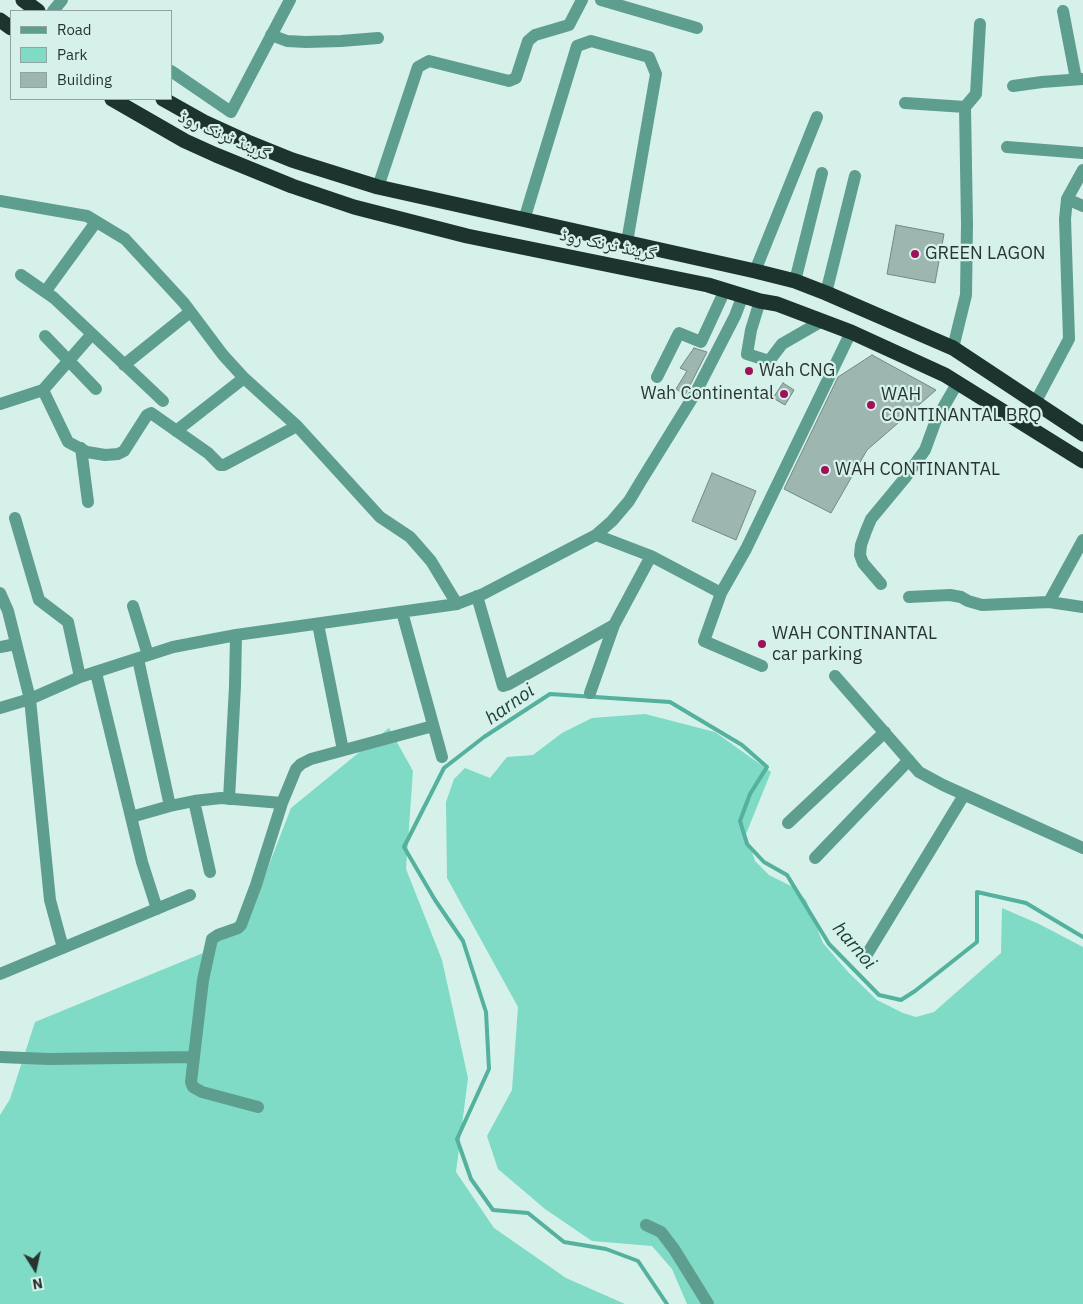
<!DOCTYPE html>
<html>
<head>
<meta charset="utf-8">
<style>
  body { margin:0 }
  #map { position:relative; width:1083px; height:1304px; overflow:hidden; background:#d6f1ea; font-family:"IBM Plex Sans",sans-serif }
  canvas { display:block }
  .legend { position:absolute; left:10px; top:10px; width:162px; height:90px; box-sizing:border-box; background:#d6f1ea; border:1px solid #91a5a0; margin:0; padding:6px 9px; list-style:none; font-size:15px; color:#293431 }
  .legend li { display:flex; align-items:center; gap:10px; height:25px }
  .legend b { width:25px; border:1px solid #91a5a0 }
  .north { position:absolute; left:10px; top:1244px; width:50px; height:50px; -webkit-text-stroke:4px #d6f1ea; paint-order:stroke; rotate:170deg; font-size:14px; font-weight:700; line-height:20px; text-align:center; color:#293431 }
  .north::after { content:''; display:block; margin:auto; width:18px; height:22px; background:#293431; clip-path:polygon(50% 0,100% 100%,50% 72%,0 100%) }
</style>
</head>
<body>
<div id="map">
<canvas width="1083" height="1304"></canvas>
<ul class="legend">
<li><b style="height:6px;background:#5e9e8f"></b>Road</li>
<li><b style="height:14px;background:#7fdac6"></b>Park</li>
<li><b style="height:14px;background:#9db7b0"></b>Building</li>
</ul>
<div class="north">N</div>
</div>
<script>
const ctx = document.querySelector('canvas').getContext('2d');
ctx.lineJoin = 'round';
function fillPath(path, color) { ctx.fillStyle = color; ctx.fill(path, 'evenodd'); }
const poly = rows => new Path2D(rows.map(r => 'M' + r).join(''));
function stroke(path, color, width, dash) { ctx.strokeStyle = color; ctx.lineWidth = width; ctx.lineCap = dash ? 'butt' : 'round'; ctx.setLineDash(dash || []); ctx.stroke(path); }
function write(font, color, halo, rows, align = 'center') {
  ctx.font = font + ' "IBM Plex Sans","Noto Naskh Arabic",sans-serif'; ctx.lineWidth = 4.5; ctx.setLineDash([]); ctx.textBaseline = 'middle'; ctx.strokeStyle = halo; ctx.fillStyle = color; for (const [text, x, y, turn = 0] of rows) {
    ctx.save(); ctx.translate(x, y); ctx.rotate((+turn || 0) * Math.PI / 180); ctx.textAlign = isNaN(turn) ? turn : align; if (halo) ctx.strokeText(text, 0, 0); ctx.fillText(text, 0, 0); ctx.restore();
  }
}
fillPath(poly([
  [645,714,715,732,771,772,746,834,755,861,769,875,793,887,806,900,823,943,849,973,877,1000,903,1013,916,1017,934,1012,1001,953,1002,908,1039,924,1083,947,1083,1304,687,1304,672,1269,652,1246,592,1241,545,1209,498,1169,487,1136,512,1090,518,1007,447,878,446,802,454,779,465,768,490,778,507,757,533,755,562,733,592,718],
  [389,728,413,771,406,869,442,960,468,1078,456,1172,494,1228,566,1278,625,1304,0,1304,0,1115,10,1099,35,1022,208,951,255,901,291,808]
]), '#7fdac6');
stroke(poly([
  [667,1304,638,1261,606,1249,564,1242,528,1213,493,1210,471,1179,457,1139,489,1069,486,1012,463,941,435,900,404,847,444,768,484,737,550,694,670,702,742,745,767,767,750,794,740,821,747,844,764,862,787,875,829,944,879,995,901,1000,915,991,977,942,977,892,1026,903,1083,937]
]), '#53b19d', 4);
const building = poly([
  [896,225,944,234,935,283,887,274,896,225],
  [694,348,707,352,685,395,676,389,687,371,680,368,694,348],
  [872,355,936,390,867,450,831,513,784,489,838,377,872,355],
  [783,383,794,390,785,405,773,398,783,383],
  [712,473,756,491,736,540,692,521,712,473]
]);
fillPath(building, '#9db7b0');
stroke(building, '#718a83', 1);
stroke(poly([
  [601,0,697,28],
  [53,11,62,0],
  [1063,11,1076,79],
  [271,35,287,41,306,42,341,41,378,38],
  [171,71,231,112,290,0],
  [1013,86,1042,82,1083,79],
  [905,103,965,107,967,224,966,295,953,348],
  [965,107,976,94,980,24],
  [1007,147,1083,153],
  [378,187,418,67,429,61,509,81,516,78,528,41,535,35,569,25,582,0],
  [1067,199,1083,206],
  [0,201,87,216,125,239,184,303,223,355,244,378,297,426,380,517,410,537,431,561,457,604],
  [524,220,577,46,591,41,649,57,656,74,627,242],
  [755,271,817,117],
  [21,275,54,298,163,401],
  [795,281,822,173],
  [45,292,96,222],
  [826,293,855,176],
  [760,301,751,330,747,354,769,361,782,344,822,321],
  [45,336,96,389],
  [124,365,190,312],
  [657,377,679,333,701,342,725,290],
  [43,390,92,334],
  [1035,403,1069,339,1065,219,1067,199,1083,170],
  [0,404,43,390,68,442,87,452,105,455,118,454,124,451,147,415,151,413,208,453,220,465,224,465,297,426],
  [176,431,244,378],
  [81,448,88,502],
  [15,518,39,600,68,622,80,677],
  [596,535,651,556,721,593],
  [881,584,863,563,860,555,861,545,866,531,871,519,905,478,925,450,936,420,958,382],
  [0,593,8,611,30,699,50,900,63,948],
  [477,596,503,686,509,684,614,625,651,556],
  [909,597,950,595,961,597,968,601,982,605,1049,602,1083,607],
  [1049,602,1083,540],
  [133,606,148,655],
  [402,612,442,757],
  [318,624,343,750],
  [0,647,16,644],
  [138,659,170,806],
  [762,666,704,641,721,593,746,549,851,332],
  [96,673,142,862,157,909],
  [835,676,919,772,943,785,1083,848],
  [590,693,614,625],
  [0,708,30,699,80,677,173,647,236,635,457,604,483,594,596,535,612,521,629,501,641,481,696,392,735,316,743,295],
  [229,799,235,686,236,635],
  [194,801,210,872],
  [131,817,170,806,194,801,221,798,282,803],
  [788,823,885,732],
  [815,858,909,760],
  [866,956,964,795],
  [0,974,190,895],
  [0,1057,49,1059,193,1057],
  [258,1107,202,1092,193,1087,191,1082,203,980,212,939,218,935,238,928,241,925,256,885,282,803,296,769,301,764,311,759,433,726],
  [646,1225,661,1232,674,1249,708,1304]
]), '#5e9e8f', 12);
stroke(poly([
  [23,0,38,11],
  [0,20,11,28],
  [112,99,185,141,216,155,292,186,354,207,467,236,708,285,760,301,777,304,851,332,945,375,1083,461],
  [163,99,204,122,250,143,292,160,378,187,755,271,795,281,826,293,953,348,1083,434]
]), '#1c332e', 15);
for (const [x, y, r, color] of [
  [915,254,5,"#a0115a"],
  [749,371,5,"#a0115a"],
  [784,394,5,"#a0115a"],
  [871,405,5,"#a0115a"],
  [825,470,5,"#a0115a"],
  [762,644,5,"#a0115a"]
]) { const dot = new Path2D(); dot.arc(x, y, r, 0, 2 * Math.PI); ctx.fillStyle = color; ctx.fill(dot); stroke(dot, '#d6f1ea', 2); }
write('18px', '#293431', '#d6f1ea', [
  ["گرینڈ ٹرنک روڈ",224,136,24],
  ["گرینڈ ٹرنک روڈ",608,245,12]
]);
write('18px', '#293431', '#d6f1ea', [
  ["GREEN LAGON",925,254],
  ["Wah CNG",759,371],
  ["Wah Continental",774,394,"right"],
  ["WAH",881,395],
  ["CONTINANTAL BRQ",881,416],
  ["WAH CONTINANTAL",835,470],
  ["WAH CONTINANTAL",772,634],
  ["car parking",772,655]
], 'left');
write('italic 19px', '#153f37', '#d6f1ea', [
  ["harnoi",510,705,-35],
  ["harnoi",854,946,49]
]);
</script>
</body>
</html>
